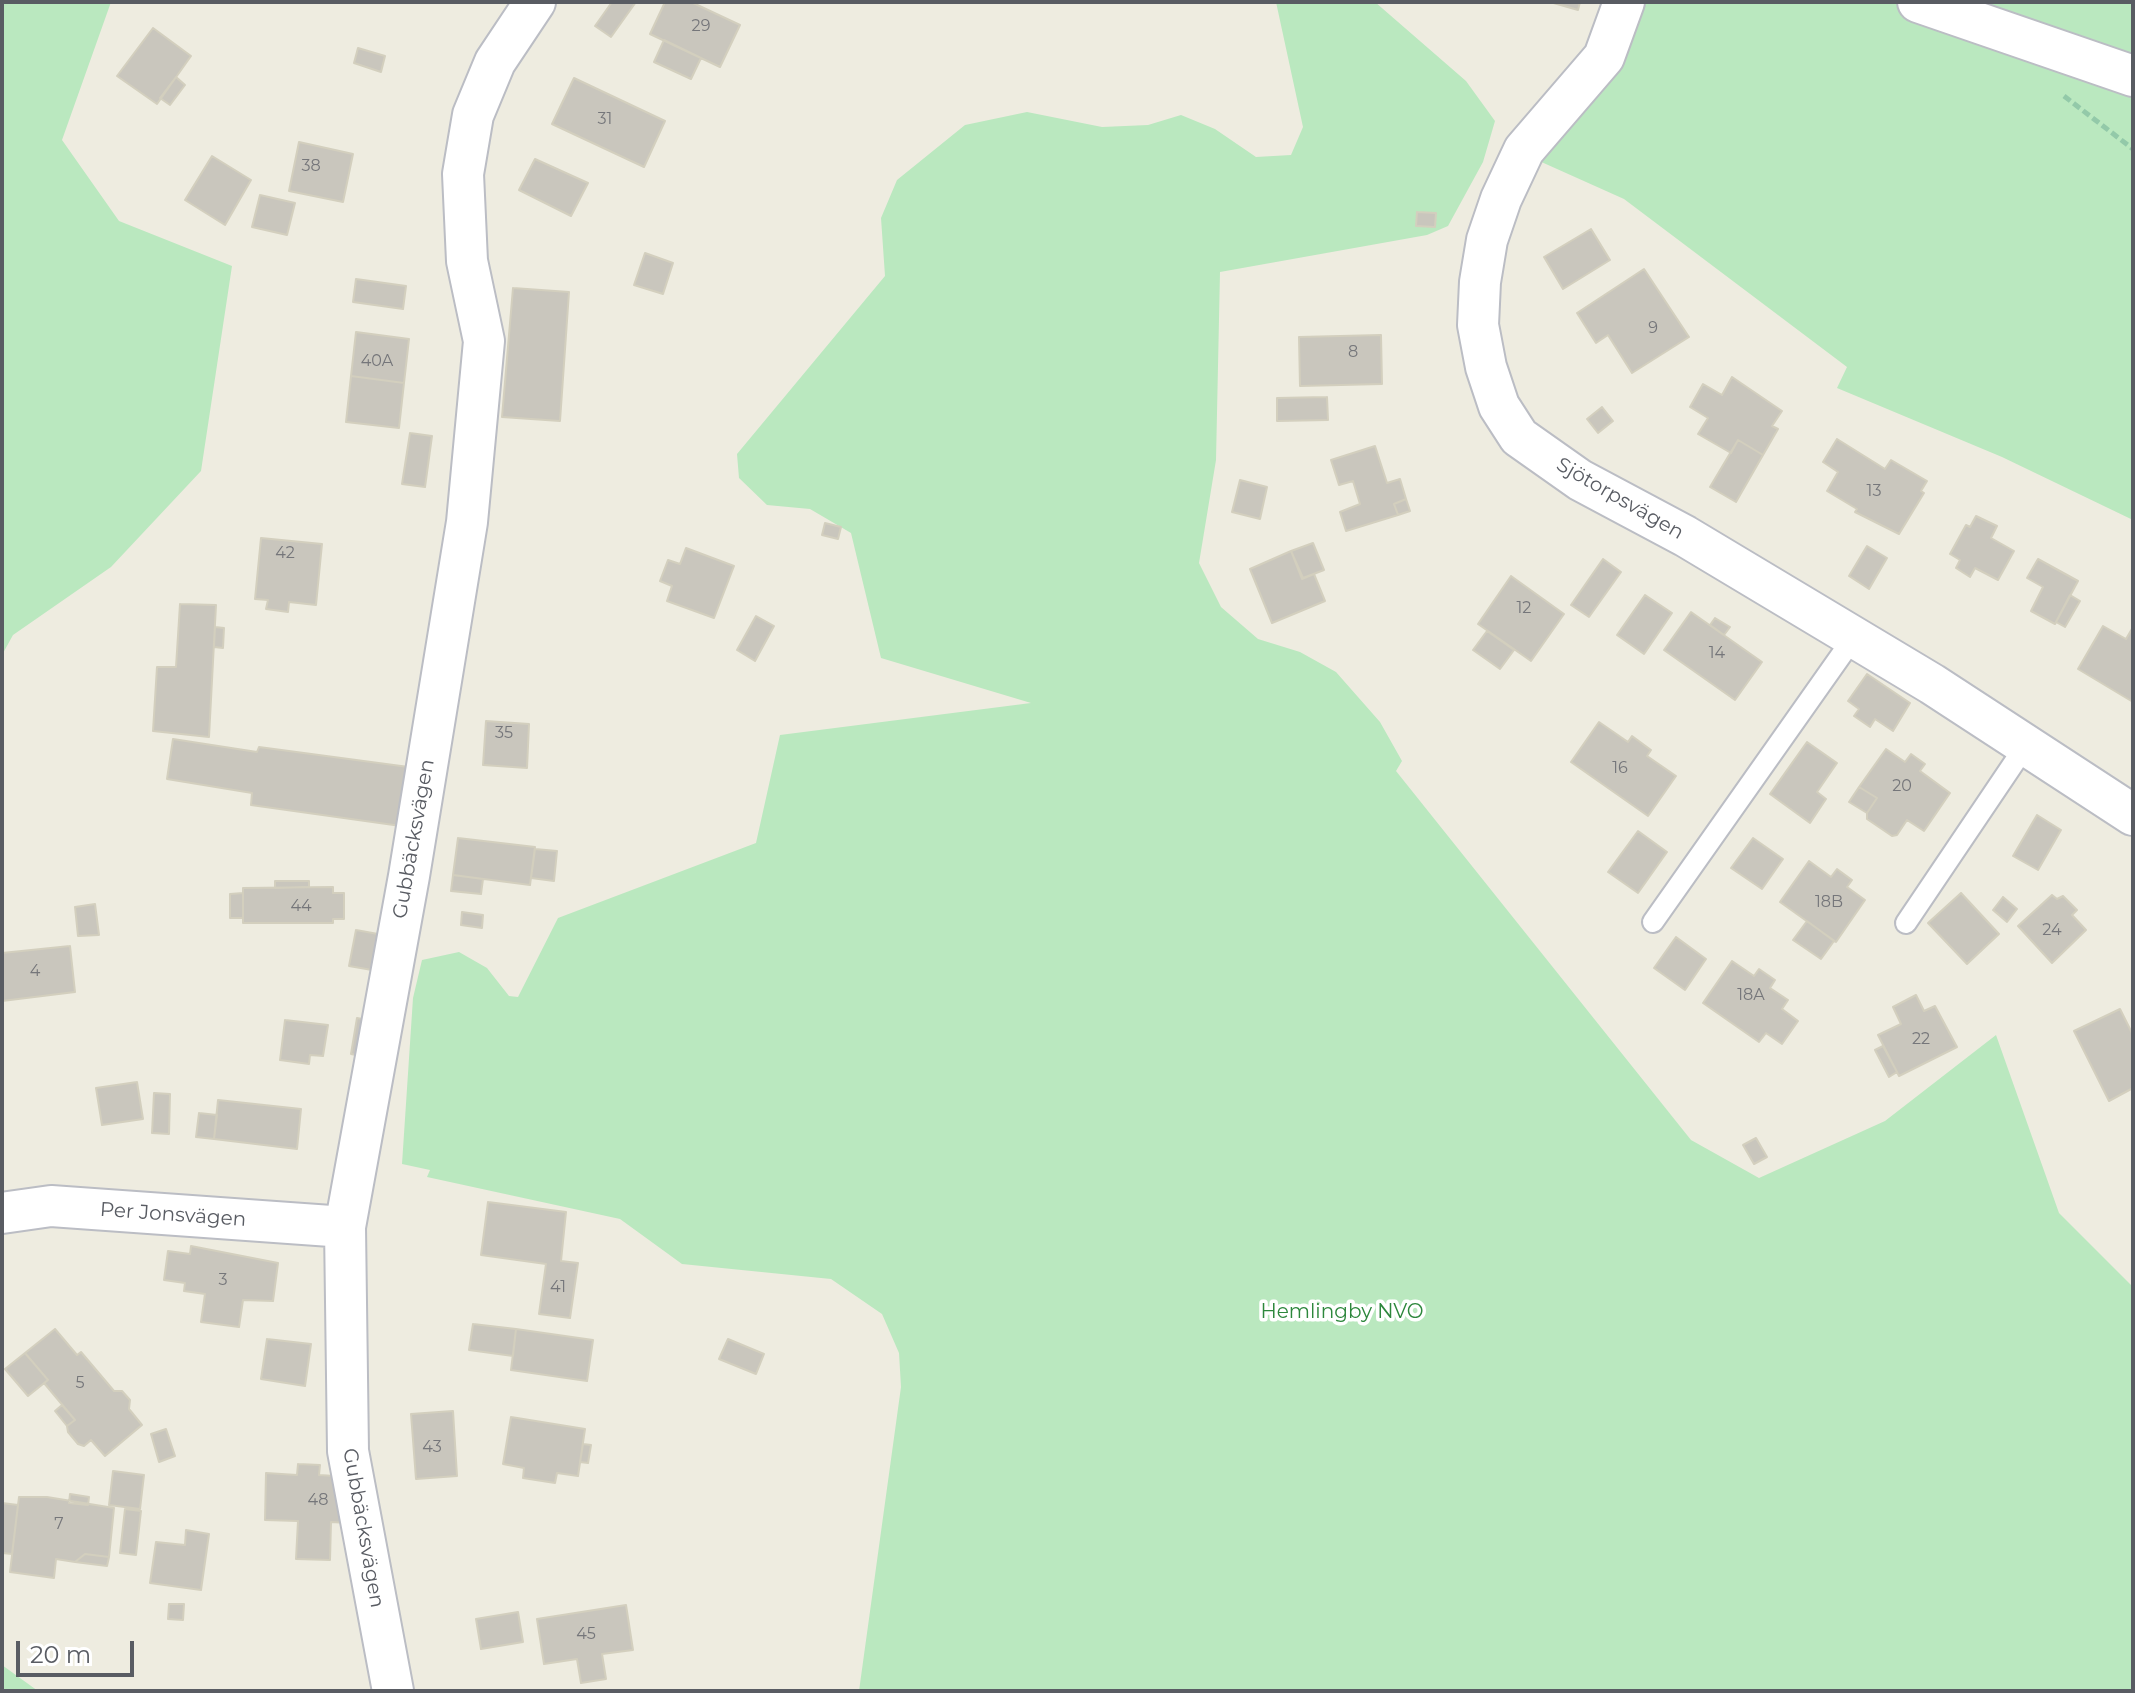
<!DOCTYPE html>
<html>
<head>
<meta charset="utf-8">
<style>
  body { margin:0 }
  #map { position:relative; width:2135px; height:1693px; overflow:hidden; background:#eeece0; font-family:Montserrat,sans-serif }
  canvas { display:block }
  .frame { position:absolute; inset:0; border:4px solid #595c63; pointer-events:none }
  .scale { position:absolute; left:16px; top:1641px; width:118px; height:36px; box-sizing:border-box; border:4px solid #595c63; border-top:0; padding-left:10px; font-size:24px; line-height:28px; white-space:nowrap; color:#595c63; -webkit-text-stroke:6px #fff; paint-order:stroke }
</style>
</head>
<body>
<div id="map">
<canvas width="2135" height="1693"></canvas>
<div class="frame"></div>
<div class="scale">20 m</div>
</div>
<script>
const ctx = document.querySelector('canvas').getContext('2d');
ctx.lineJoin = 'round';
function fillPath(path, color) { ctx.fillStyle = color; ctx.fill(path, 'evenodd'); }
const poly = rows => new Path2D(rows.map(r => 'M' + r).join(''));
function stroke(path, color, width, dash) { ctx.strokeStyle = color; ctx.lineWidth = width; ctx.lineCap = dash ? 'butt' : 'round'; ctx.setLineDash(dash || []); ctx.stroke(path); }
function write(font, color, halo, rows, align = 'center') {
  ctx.font = font + ' Montserrat,sans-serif'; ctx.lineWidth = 7; ctx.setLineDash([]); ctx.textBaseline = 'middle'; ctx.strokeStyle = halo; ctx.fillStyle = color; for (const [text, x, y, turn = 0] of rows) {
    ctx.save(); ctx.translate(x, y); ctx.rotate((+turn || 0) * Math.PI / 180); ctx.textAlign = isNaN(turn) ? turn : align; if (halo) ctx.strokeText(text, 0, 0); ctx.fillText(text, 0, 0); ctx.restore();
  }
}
fillPath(poly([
  [2,2,111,2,62,140,119,221,232,266,201,471,111,567,13,635,2,655],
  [1276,2,1375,2,1466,81,1495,121,1483,162,1448,226,1427,235,1220,272,1216,460,1199,563,1221,607,1258,639,1300,652,1336,672,1380,722,1402,761,1396,771,1691,1140,1759,1178,1885,1121,1996,1035,2059,1213,2133,1287,2133,1691,859,1691,901,1387,899,1353,882,1314,831,1279,682,1264,620,1219,427,1177,430,1170,402,1164,413,998,422,960,459,952,487,968,509,996,518,997,558,918,756,843,780,735,1031,703,881,658,851,533,810,509,767,505,739,478,737,454,885,276,881,218,897,180,965,125,1027,112,1102,127,1148,125,1181,115,1215,129,1256,157,1291,155,1303,127],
  [1615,2,2133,2,2133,520,2002,457,1837,388,1847,367,1624,199,1528,156],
  [2,1665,38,1691,2,1691]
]), '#bae8bf');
const building = poly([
  [612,2,636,2,611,37,595,26,612,2],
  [665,2,691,2,740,25,720,67,650,34,665,2],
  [1550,2,1580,2,1578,10,1550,2],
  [153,28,191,56,157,104,117,76,153,28],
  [664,40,701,58,691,79,654,62,664,40],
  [358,48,385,56,381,72,354,63,358,48],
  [176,77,185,85,170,105,160,98,176,77],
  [574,78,665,121,644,167,552,124,574,78],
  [299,142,353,154,343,202,289,191,299,142],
  [212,156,251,180,225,225,185,200,212,156],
  [535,159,588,183,571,216,519,190,535,159],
  [260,195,295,203,287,235,252,227,260,195],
  [1417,212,1436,213,1435,227,1416,226,1417,212],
  [1591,229,1610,260,1563,289,1544,257,1591,229],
  [645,253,673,263,663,294,634,285,645,253],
  [1644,269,1689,337,1632,373,1608,335,1596,343,1577,313,1644,269],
  [356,279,406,286,403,309,353,302,356,279],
  [513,288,569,292,560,421,502,417,513,288],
  [356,332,409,339,404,383,351,376,356,332],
  [1381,335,1382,384,1300,386,1299,337,1381,335],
  [351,376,404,383,399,428,346,422,351,376],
  [1732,377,1782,411,1772,426,1778,429,1763,455,1738,440,1731,453,1698,434,1708,418,1690,407,1703,384,1722,395,1732,377],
  [1327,397,1328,420,1277,421,1277,398,1327,397],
  [1602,407,1613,421,1598,433,1587,419,1602,407],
  [410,433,432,436,425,487,402,484,410,433],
  [1837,439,1885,469,1891,460,1927,481,1921,491,1924,493,1899,534,1855,512,1857,509,1827,491,1838,472,1823,462,1837,439],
  [1738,440,1763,455,1736,502,1710,487,1738,440],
  [1375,446,1387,483,1400,479,1406,499,1394,504,1398,515,1346,531,1340,512,1360,504,1353,481,1339,485,1331,460,1375,446],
  [1240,480,1267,487,1260,519,1232,512,1240,480],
  [1406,499,1410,511,1398,515,1394,504,1406,499],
  [1976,516,1997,526,1991,538,2014,551,1998,580,1975,568,1970,577,1956,568,1960,560,1950,554,1966,525,1970,527,1976,516],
  [825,523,841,527,838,539,822,535,825,523],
  [261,538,322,544,316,605,289,602,288,612,266,609,268,600,255,599,261,538],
  [1313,543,1324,570,1303,578,1291,551,1313,543],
  [1867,546,1887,558,1869,589,1849,576,1867,546],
  [686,548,734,566,714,618,667,601,672,586,660,581,668,560,680,564,686,548],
  [1291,551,1302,579,1314,574,1325,601,1272,623,1250,569,1291,551],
  [1603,559,1621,572,1589,617,1571,605,1603,559],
  [2038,559,2078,581,2055,624,2031,611,2043,587,2027,578,2038,559],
  [1511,576,1564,614,1531,661,1478,624,1511,576],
  [1645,595,1672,613,1644,654,1617,635,1645,595],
  [2070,595,2080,601,2065,627,2056,622,2070,595],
  [180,604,216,605,209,737,153,731,157,667,176,667,180,604],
  [1691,612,1762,662,1735,700,1664,650,1691,612],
  [756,616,774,626,755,661,737,650,756,616],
  [1715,618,1730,627,1724,635,1710,625,1715,618],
  [2103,626,2126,639,2133,627,2133,702,2078,669,2103,626],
  [215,627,224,628,223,648,214,647,215,627],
  [1487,631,1514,650,1500,669,1473,650,1487,631],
  [1867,674,1910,703,1893,731,1875,719,1870,727,1854,716,1859,709,1848,701,1867,674],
  [486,721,529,724,527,768,483,765,486,721],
  [1599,722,1628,742,1632,736,1651,750,1647,756,1676,776,1648,816,1571,762,1599,722],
  [173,739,257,752,259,747,416,768,408,827,251,805,252,793,167,779,173,739],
  [1807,742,1837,763,1817,792,1826,799,1810,823,1770,794,1807,742],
  [1886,749,1905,762,1911,754,1925,764,1920,771,1950,793,1924,831,1907,820,1897,835,1892,836,1867,819,1867,813,1877,798,1859,787,1886,749],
  [1859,787,1877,798,1867,813,1849,802,1859,787],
  [2037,815,2061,830,2038,870,2013,856,2037,815],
  [1638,831,1667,852,1638,893,1608,872,1638,831],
  [458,838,535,847,530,885,453,875,458,838],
  [1753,838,1783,859,1762,889,1731,868,1753,838],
  [535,849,557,851,554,881,531,878,535,849],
  [1809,861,1831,877,1837,869,1852,880,1847,887,1865,900,1836,942,1780,902,1809,861],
  [453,875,483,879,481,894,451,891,453,875],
  [275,881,309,881,309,887,275,888,275,881],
  [333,887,333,893,344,893,344,919,333,919,333,923,243,923,243,888,333,887],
  [243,893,243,918,230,918,230,894,243,893],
  [1961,893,1999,934,1967,964,1928,923,1961,893],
  [2052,895,2057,899,2063,896,2077,910,2072,915,2086,930,2052,963,2018,926,2052,895],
  [2003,897,2017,909,2007,922,1993,910,2003,897],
  [95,904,99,935,78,936,75,907,95,904],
  [462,912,483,915,482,928,461,925,462,912],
  [1807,921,1834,941,1821,959,1793,940,1807,921],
  [356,930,378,934,372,970,349,966,356,930],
  [1676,937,1706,959,1685,990,1654,968,1676,937],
  [70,946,75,992,2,1001,2,953,70,946],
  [1732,961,1754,976,1759,969,1775,980,1770,988,1788,1000,1782,1009,1798,1021,1782,1044,1766,1033,1759,1042,1703,1003,1732,961],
  [1916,995,1924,1011,1935,1006,1957,1047,1899,1076,1878,1035,1901,1024,1893,1007,1916,995],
  [2120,1009,2133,1035,2133,1088,2109,1101,2074,1031,2120,1009],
  [357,1018,373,1021,366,1057,351,1054,357,1018],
  [285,1020,328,1025,323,1056,310,1055,309,1064,280,1060,285,1020],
  [1883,1046,1897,1072,1889,1077,1875,1050,1883,1046],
  [137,1082,143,1119,102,1125,96,1088,137,1082],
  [154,1093,170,1094,169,1134,152,1133,154,1093],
  [218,1100,301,1109,297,1149,214,1139,218,1100],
  [199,1113,217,1115,214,1139,196,1137,199,1113],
  [1756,1138,1767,1157,1754,1164,1743,1145,1756,1138],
  [488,1202,566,1212,561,1261,578,1263,570,1318,539,1314,546,1264,481,1255,488,1202],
  [191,1246,278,1263,273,1301,243,1300,239,1327,201,1322,205,1294,184,1291,185,1283,164,1280,168,1251,190,1254,191,1246],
  [473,1324,516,1329,513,1356,469,1350,473,1324],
  [55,1329,77,1355,81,1352,114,1391,122,1391,130,1400,129,1409,142,1425,105,1456,91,1440,84,1446,78,1444,68,1432,67,1426,75,1420,44,1383,48,1380,25,1353,55,1329],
  [516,1329,593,1340,587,1381,511,1370,516,1329],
  [267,1339,311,1344,305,1386,261,1379,267,1339],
  [728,1339,764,1354,756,1374,719,1359,728,1339],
  [25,1353,48,1380,28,1396,5,1369,25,1353],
  [62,1405,75,1420,67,1426,55,1411,62,1405],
  [453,1411,457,1476,416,1479,411,1414,453,1411],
  [511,1417,585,1429,578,1476,557,1473,555,1483,523,1478,524,1468,503,1464,511,1417],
  [166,1429,175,1456,159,1462,151,1434,166,1429],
  [583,1444,591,1445,588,1463,580,1462,583,1444],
  [298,1464,320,1465,319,1475,351,1477,349,1523,331,1522,330,1560,296,1559,298,1521,265,1520,266,1473,297,1475,298,1464],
  [113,1471,144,1475,140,1509,109,1505,113,1471],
  [70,1494,89,1497,88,1505,69,1503,70,1494],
  [19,1497,47,1497,114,1508,109,1557,85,1554,75,1562,56,1559,54,1578,10,1572,19,1497],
  [2,1503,18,1505,12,1554,2,1553,2,1503],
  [125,1509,141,1511,136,1555,120,1553,125,1509],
  [186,1530,209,1534,201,1590,150,1583,156,1542,185,1545,186,1530],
  [85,1554,109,1557,107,1566,75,1562,85,1554],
  [169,1604,184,1604,183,1620,168,1619,169,1604],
  [626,1605,633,1650,602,1654,606,1679,581,1683,577,1659,544,1664,537,1619,626,1605],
  [518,1612,523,1642,481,1649,476,1619,518,1612]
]);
fillPath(building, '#c9c6bd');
stroke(building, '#d3cfbe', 2);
const service = poly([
  [1653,922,1854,637],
  [1906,923,2026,745]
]);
const minor = poly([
  [1624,2,1604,57,1524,150,1501,199,1487,240,1480,282,1478,325,1486,367,1499,406,1519,437,1580,480,1685,536,1932,684,2133,815],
  [1918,2,2133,76],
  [2,1213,51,1206,345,1227],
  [393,1691,348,1451,345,1227,409,876,467,522,484,341,467,261,463,174,473,115,495,62,535,2]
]);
stroke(service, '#bbbdc4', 24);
stroke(minor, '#bbbdc4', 44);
stroke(poly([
  [2064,96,2133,149]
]), '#93c9a9', 5, [8, 4]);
stroke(service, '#fff', 20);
stroke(minor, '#fff', 40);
write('16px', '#75767a', null, [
  ["29",701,26],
  ["31",605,119],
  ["38",311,166],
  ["9",1653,328],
  ["8",1353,352],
  ["40A",377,361],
  ["13",1874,491],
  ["42",285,553],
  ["12",1524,608],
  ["14",1717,653],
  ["35",504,733],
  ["16",1620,768],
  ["20",1902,786],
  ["18B",1829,902],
  ["44",301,906],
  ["24",2052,930],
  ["4",35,971],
  ["18A",1751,995],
  ["22",1921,1039],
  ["3",223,1280],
  ["41",558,1287],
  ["5",80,1383],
  ["43",432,1447],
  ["48",318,1500],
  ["7",59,1524],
  ["45",586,1634]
]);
write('20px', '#595c63', '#fff', [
  ["Sjötorpsvägen",1620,499,30],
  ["Gubbäcksvägen",414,839,-80],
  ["Per Jonsvägen",173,1215,4],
  ["Gubbäcksvägen",363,1528,80]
]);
write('20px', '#2d873c', '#fff', [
  ["Hemlingby NVO",1342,1312]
]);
</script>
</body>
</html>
